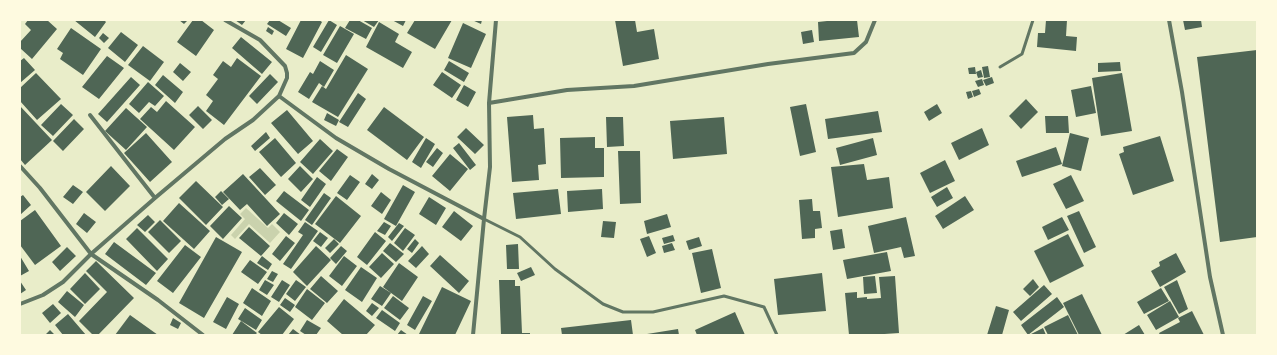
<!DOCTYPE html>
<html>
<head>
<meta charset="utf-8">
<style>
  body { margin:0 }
  #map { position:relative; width:1277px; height:355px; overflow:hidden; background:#e9edc9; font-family:"Fira Sans",sans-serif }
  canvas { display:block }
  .frame { position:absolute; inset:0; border:21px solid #fefae0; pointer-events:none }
</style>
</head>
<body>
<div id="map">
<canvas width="1277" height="355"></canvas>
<div class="frame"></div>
</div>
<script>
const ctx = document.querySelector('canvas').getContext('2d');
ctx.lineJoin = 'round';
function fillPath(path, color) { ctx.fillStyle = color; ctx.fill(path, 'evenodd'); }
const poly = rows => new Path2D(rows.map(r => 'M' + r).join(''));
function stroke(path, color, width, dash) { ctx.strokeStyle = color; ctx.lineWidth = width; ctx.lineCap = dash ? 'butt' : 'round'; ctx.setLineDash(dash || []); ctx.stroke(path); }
fillPath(poly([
  [246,208,268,228,272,224,280,232,270,243,249,224,235,239,231,235,245,219,240,214]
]), '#cad2ad');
fillPath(poly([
  [28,20,47,20,57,29,32,59,20,48,20,42,31,30,25,24],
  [74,20,104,20,106,22,95,37],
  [179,20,188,20,184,24],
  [193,20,201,20,214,30,196,56,177,42],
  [235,20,246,20,242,25],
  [270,20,278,20,291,28,286,36,267,24],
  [301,20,319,20,322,22,303,58,286,49],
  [329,20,337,25,321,52,313,47],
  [350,20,358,20,372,28,366,39,345,28],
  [362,20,379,20,374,27],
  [392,20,406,20,403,26],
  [415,20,452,20,435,49,407,33],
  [472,20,482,20,481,24],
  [615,20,635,20,637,32,654,29,659,59,623,66],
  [836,20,857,20,859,37,819,41,818,22],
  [1046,20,1067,20,1066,36,1077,37,1076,51,1037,47,1038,33,1045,33],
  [1183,20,1201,20,1202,27,1185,30],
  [379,22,399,34,395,42,412,52,403,68,366,47],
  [463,23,486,34,471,68,448,58],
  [340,26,354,34,337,63,323,55],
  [268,27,274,31,272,35,266,31],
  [71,28,101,49,83,75,60,59,63,53,57,49],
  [812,30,814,42,803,44,801,32],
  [121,32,138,45,125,62,108,48],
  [103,33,109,38,104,43,99,38],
  [241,37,272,62,262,74,232,48],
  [143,46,164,62,150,81,128,65],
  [1257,50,1257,237,1220,242,1197,57],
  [346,55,368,69,338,117,312,102,322,86,326,89],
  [107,56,124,68,99,99,82,87],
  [24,58,35,70,20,83,20,61],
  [237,58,261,76,224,125,206,111,213,101,206,95,218,79,213,75,223,61,231,67],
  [320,61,334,70,324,87,319,83,309,99,298,92,310,72,313,74],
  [449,61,469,73,464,82,444,70],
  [1120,62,1121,71,1098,72,1098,63],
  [180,63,191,72,183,81,173,72],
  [988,66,990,77,984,78,982,67],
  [975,67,976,74,969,74,968,68],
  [981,70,983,77,978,78,976,72],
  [442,72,461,85,452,98,433,85],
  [36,73,61,99,37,120,20,101,20,88],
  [1122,73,1132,131,1101,136,1092,78],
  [270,74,278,82,257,104,249,96],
  [163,75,183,92,175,103,155,85],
  [131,77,140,85,107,122,98,114],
  [992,77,994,83,986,86,983,80],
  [982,79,984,85,978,87,975,81],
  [148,82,164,96,155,106,149,102,139,113,129,104],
  [464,85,476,92,468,107,456,100],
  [1091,86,1096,113,1076,117,1071,90],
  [979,89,981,94,974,97,972,91],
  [971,91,973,97,968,99,966,92],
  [358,93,366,99,348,127,339,122],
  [1026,99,1038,112,1021,129,1009,116],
  [166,101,195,127,174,150,140,119,151,107,157,112],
  [61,104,73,115,53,136,41,125],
  [806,104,816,152,800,156,790,107],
  [937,104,942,113,929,121,924,112],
  [20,106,52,140,25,165,20,159],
  [198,106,212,120,203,129,189,115],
  [384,107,424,137,407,160,367,130],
  [126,108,147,127,126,150,105,131],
  [287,110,313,141,298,154,271,123],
  [878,111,882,132,828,139,825,119],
  [327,113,339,120,336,126,324,120],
  [533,115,534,129,544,128,546,164,538,165,539,180,512,182,507,117],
  [1045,116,1068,116,1069,133,1046,133],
  [606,117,623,117,624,146,607,147],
  [724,117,727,154,673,159,670,121],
  [74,119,84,129,63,151,53,141],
  [466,128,484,145,475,154,457,137],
  [982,128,989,145,959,160,951,143],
  [266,132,270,138,255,151,251,146],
  [146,133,172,162,150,182,124,153],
  [1070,133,1089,138,1081,171,1062,166],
  [1160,136,1174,181,1133,195,1119,154,1124,152,1123,147],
  [595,137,595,148,604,148,604,177,561,178,560,138],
  [275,138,296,163,281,177,259,152],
  [426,138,435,144,421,168,412,162],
  [873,138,877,155,840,165,836,148],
  [320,139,333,151,313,174,300,162],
  [459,143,476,165,470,170,453,148],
  [1056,147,1062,164,1022,177,1016,161],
  [437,148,443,153,433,167,426,162],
  [337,149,348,157,331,181,319,171],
  [618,151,640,151,641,203,620,204],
  [450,154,468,169,450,191,432,176],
  [945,160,955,181,930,193,920,173],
  [864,164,867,180,889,177,893,208,838,217,831,167],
  [111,166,130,186,105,211,86,192],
  [300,166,313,179,301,192,288,179],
  [260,168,276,185,265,195,249,177],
  [243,174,280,214,267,226,247,204,240,210,223,192],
  [372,174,379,180,372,189,365,184],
  [350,175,360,182,347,200,337,193],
  [1071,175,1084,201,1066,209,1053,184],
  [317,177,326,184,310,207,301,200],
  [196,181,223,207,206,225,179,198],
  [73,185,83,192,73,204,63,197],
  [403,185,415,192,396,226,384,219],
  [947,187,953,198,937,207,931,197],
  [558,189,561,214,516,219,513,193],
  [602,189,603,209,568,212,567,191],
  [221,191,229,199,222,205,215,197],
  [284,191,309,210,301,221,276,201],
  [381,192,391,200,382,214,371,206],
  [324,193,331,198,312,225,305,220],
  [23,195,31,205,20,215,20,197],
  [336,196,361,216,340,243,315,224],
  [965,196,974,210,943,229,935,216],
  [429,197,446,208,436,225,419,214],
  [812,199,813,211,820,211,822,228,815,229,815,238,802,239,799,200],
  [179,203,210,231,194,249,163,221],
  [229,206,242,218,223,239,210,226],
  [35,210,61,246,35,265,20,245,20,221],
  [454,211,473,226,461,241,442,227],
  [1079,211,1096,247,1084,253,1067,216],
  [84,213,96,222,87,233,76,224],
  [284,213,298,224,289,235,276,223],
  [667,214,671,227,647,234,644,221],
  [148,215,155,222,145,232,137,225],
  [906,217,915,256,904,258,901,247,874,253,868,226],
  [1062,217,1069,230,1048,240,1042,227],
  [160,220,181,241,169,253,148,232],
  [603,221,616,222,614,238,601,237],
  [305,222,318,231,291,269,283,264,303,235,298,232],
  [384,222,391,226,385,235,377,231],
  [399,223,404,226,392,241,388,237],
  [249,227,270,246,261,256,239,238],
  [137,228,168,259,157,271,126,239],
  [405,228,415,235,403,251,394,243],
  [842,229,845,248,833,250,830,231],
  [320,232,328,238,321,247,313,241],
  [375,232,386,241,367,265,357,257],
  [1068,234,1084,266,1050,283,1034,251],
  [673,235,675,241,664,244,662,238],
  [286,236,295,243,280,261,272,254],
  [649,236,656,253,647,257,640,239],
  [216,237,242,252,204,318,179,303],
  [699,237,702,246,689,250,686,241],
  [334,239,339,244,330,253,325,248],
  [415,239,419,243,412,253,407,249],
  [114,242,156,273,146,285,105,254],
  [390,243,404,254,396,262,383,251],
  [672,243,675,250,664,253,662,246],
  [518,244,519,269,507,269,506,245],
  [185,245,201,257,173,293,157,281],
  [316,246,331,260,307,286,293,272],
  [341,246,347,251,336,264,330,258],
  [422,246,429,254,416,268,408,261],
  [67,247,76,256,60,271,52,262],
  [712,249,721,288,701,293,692,253],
  [887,252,891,271,847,279,843,260],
  [382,253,394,264,381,278,369,267],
  [1176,253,1186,272,1160,287,1151,271,1160,266,1159,262],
  [440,255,469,281,459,293,430,266],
  [20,256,29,271,20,276],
  [262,256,272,264,268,270,257,263],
  [344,256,357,266,342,286,329,276],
  [250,260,267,272,258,284,241,272],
  [96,261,134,298,98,335,93,335,79,321,107,292,86,271],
  [399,263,418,277,402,301,383,287],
  [361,267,377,278,362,302,345,290],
  [531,267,535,275,521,281,517,273],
  [272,271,278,274,273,282,267,279],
  [85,273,100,289,85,304,70,289],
  [822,273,826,311,778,315,774,279],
  [321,276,338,291,327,303,310,289],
  [875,276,877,293,864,294,863,277],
  [895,276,899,333,870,335,849,335,845,293,857,292,857,298,867,297,867,299,881,298,879,277],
  [1033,279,1039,287,1030,296,1023,289],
  [265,280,274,285,267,295,259,290],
  [282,280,290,285,279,302,271,297],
  [296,280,306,287,295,301,286,294],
  [499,280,515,280,515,286,520,286,522,333,530,333,530,335,501,335],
  [1177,280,1188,309,1179,314,1164,287],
  [20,281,26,290,20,294],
  [1044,285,1052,294,1021,321,1013,312],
  [380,286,391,293,382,306,371,299],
  [442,287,471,301,455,335,420,335,419,334],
  [252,288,271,301,262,316,243,303],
  [1161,288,1169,301,1144,314,1137,302],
  [307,289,325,303,312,320,295,307],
  [67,291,84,305,75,317,58,302],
  [1082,294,1102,335,1079,335,1063,303],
  [393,296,409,308,400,320,384,308],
  [423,296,432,301,415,330,407,325],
  [227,297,239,304,226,329,213,322],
  [1057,297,1064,307,1028,335,1021,325],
  [285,298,295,305,290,312,280,305],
  [344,299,375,325,366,335,343,335,327,321],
  [1170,301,1179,317,1156,330,1147,315],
  [372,303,379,308,372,316,366,311],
  [53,304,61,313,50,323,42,313],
  [996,306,1009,310,1002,335,987,335],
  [279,307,294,319,282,335,262,335,258,332],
  [245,308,262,320,256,330,238,319],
  [382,310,400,323,395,331,376,318],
  [1192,311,1204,335,1160,335,1159,333,1180,322,1178,318],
  [735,312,745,335,697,335,695,330],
  [68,314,86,335,63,335,55,325],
  [130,315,158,335,115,335],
  [1068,315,1078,335,1048,335,1044,327],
  [173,318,181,323,178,329,170,325],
  [307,320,321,328,316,335,306,335,300,331],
  [631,320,633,335,562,335,561,328],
  [241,321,257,333,255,335,232,335],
  [1139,325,1145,335,1123,335],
  [1043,328,1046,335,1029,335],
  [293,329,301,335,288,335],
  [678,329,679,335,647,335,647,334],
  [50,330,55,335,45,335],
  [401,330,408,335,397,335]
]), '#4f6655');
stroke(poly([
  [1000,67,1022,54,1033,20],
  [484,219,520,237,555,269,603,304,623,312,653,312,724,296,764,307,777,335]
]), '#617663', 3);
stroke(poly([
  [1169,20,1182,92,1210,277,1223,335],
  [279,96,336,138,389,169,484,219],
  [489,103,567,90,634,86,768,64,854,53,866,42,875,20],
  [90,115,155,198],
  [20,166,40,188,91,254,158,300,203,335],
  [20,304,43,295,63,282,91,254,155,198,225,139,253,120,279,96,287,78,287,73,285,66,260,40,225,20],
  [473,335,484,219,490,167,489,103,496,20]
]), '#617663', 4);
</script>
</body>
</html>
